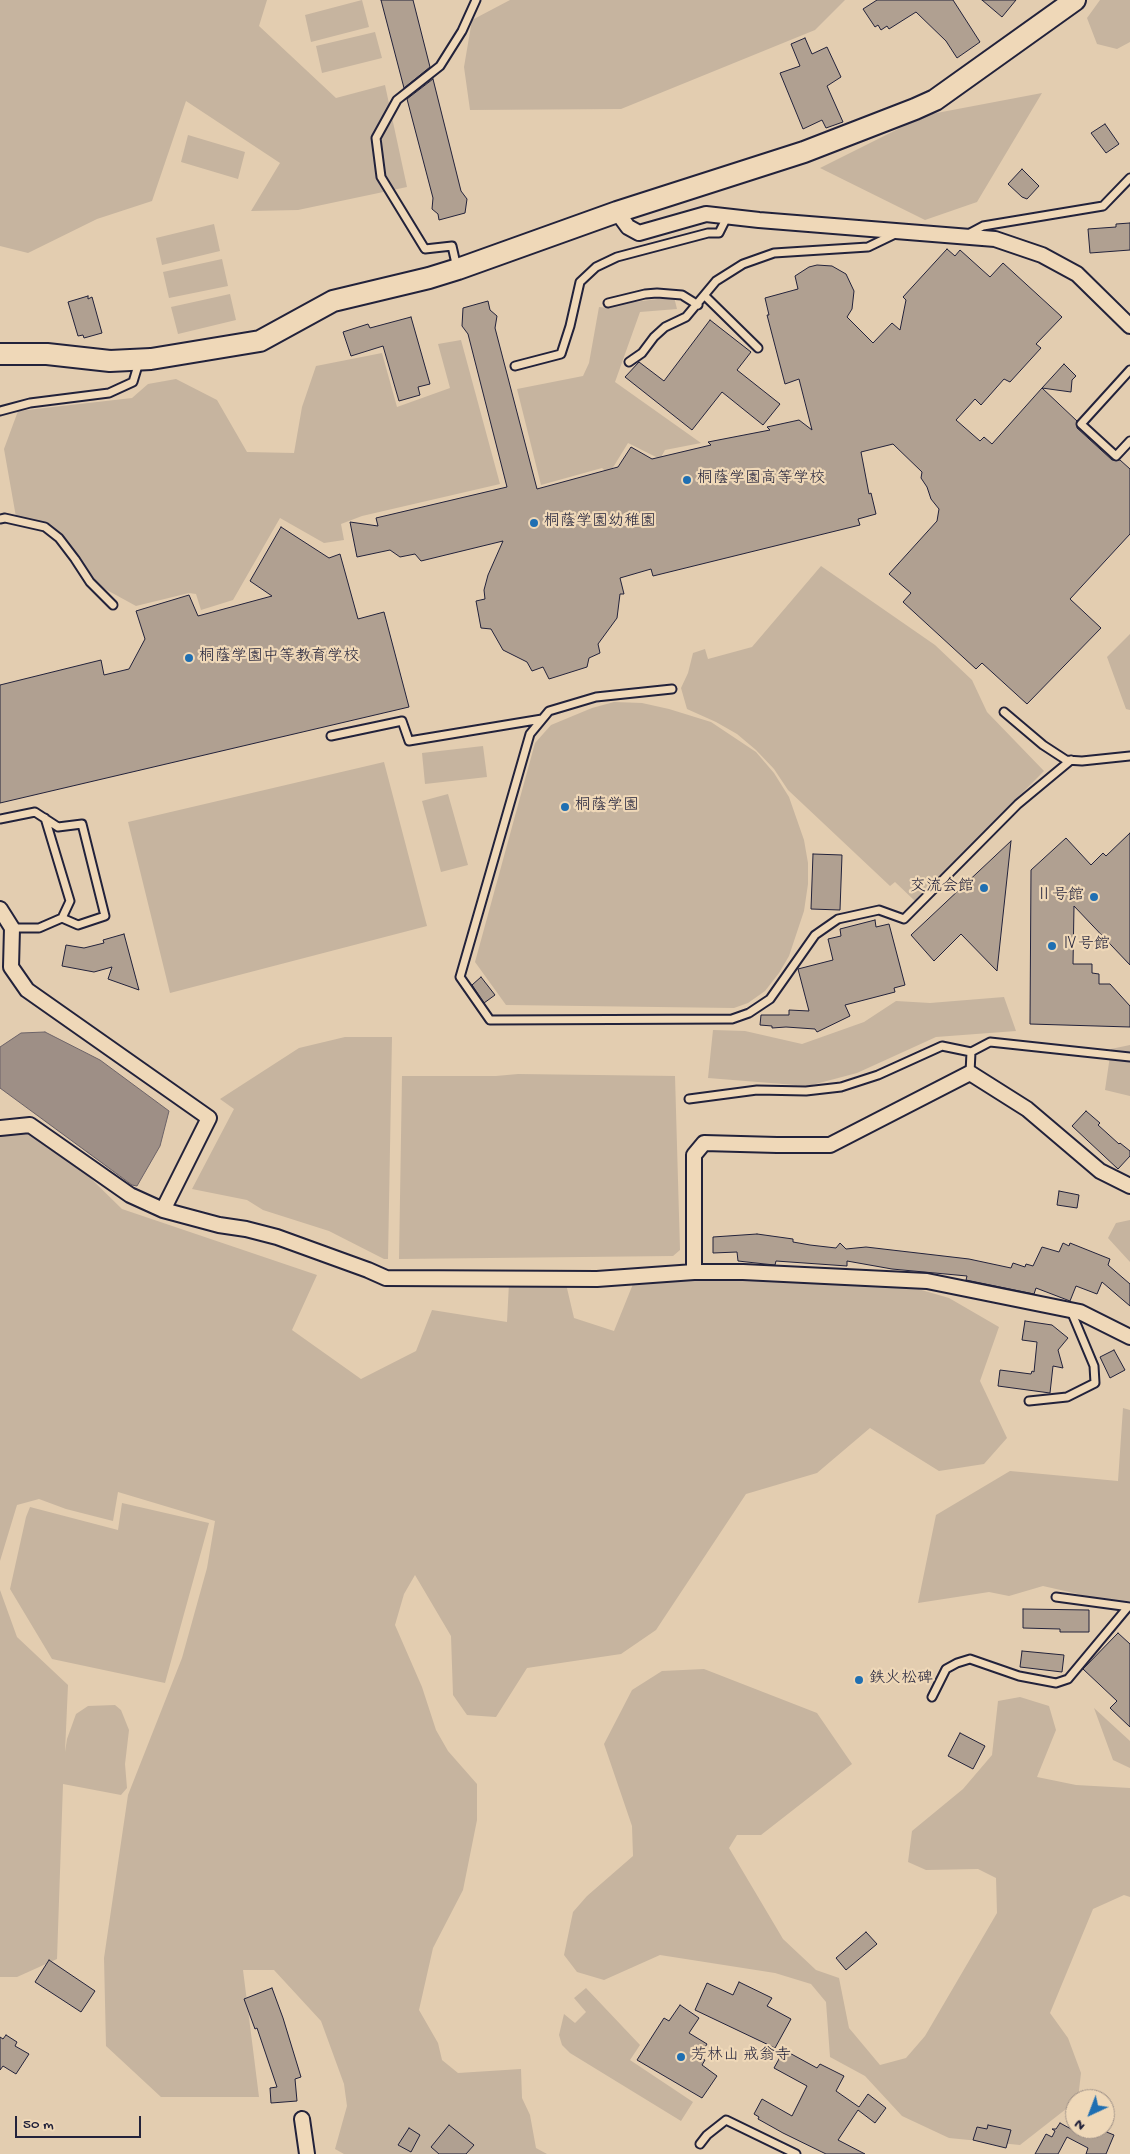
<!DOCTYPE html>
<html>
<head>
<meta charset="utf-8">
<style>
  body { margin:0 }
  #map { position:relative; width:1130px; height:2154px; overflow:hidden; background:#e3cdb0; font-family:"Gochi Hand",sans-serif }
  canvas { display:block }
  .north { position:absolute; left:1065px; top:2089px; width:50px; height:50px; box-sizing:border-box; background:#efd8b8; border:1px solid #9d8f86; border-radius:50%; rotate:223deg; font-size:14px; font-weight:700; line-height:20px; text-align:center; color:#22223b }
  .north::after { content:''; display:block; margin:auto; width:18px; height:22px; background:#1f6fb2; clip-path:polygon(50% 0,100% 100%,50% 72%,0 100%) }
  .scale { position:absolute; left:15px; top:2116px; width:126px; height:22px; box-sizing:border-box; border:2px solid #22223b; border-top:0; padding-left:6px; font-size:15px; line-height:18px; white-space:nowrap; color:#22223b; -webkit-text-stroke:4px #efd8b8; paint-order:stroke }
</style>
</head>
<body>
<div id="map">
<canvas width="1130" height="2154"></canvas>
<div class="north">N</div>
<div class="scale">50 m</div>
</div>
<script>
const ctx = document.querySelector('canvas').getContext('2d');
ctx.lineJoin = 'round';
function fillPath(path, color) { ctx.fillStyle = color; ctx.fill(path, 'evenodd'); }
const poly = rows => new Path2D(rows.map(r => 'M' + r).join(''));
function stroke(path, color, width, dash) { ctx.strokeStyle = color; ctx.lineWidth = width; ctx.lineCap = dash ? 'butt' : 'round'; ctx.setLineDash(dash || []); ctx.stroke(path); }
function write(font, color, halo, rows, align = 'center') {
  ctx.font = font + ' "Gochi Hand","Klee One",sans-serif'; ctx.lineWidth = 4.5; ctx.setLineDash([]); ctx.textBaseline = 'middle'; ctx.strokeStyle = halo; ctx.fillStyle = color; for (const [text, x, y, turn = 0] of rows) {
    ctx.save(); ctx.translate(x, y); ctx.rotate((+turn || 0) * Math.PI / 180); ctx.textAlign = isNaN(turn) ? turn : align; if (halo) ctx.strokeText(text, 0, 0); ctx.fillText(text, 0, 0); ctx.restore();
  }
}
fillPath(poly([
  [0,0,267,0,259,26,336,98,385,85,407,187,298,210,251,211,280,163,186,101,152,201,97,219,28,253,0,246],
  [362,0,369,27,311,42,305,15],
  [510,0,845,0,815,30,621,109,470,110,464,67,472,20],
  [1100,0,1130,0,1130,42,1117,49,1097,44,1087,18],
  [375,32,382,58,322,73,316,46],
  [1042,93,977,202,925,220,820,168,926,115],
  [188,135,245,152,238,179,181,162],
  [214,224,220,251,162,265,156,238],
  [222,259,228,286,169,298,163,272],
  [230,294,236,320,178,334,171,307],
  [674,297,677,309,640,312,615,382,701,443,665,450,660,459,628,443,609,474,602,468,541,485,517,389,583,376,589,363,599,307,608,308,620,299,634,302],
  [461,340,500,484,362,516,341,524,344,540,324,543,280,518,233,600,201,610,196,594,189,593,136,606,94,583,57,532,16,517,4,449,18,411,132,398,148,384,176,379,217,400,247,452,294,453,302,407,316,366,382,353,397,407,450,388,438,344],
  [821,566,935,645,972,680,987,712,1044,771,915,901,895,882,890,886,788,790,774,769,756,750,737,734,716,722,687,709,681,688,688,673,693,653,705,649,708,659,752,647],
  [1130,634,1130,710,1126,709,1107,657],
  [614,702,642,703,669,709,711,722,756,752,774,773,789,797,804,840,808,863,808,884,804,911,789,956,779,973,765,991,748,1003,734,1008,506,1005,475,962,535,743,551,725,592,708],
  [483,746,487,777,425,784,422,753],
  [384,762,427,926,170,993,128,822],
  [448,794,468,865,441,872,422,801],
  [1004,997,1016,1031,936,1037,857,1073,808,1086,708,1078,713,1030,745,1031,802,1044,864,1022,896,1001,930,1003],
  [345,1037,392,1037,388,1259,384,1259,329,1231,263,1210,247,1200,192,1189,234,1109,220,1099,299,1048],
  [1130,1045,1130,1096,1105,1090,1111,1049],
  [518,1074,675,1076,680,1250,673,1256,399,1259,402,1076,496,1076],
  [29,1132,75,1163,122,1209,317,1275,292,1330,361,1379,416,1351,432,1310,507,1322,509,1283,566,1284,574,1318,614,1331,633,1284,730,1268,853,1270,949,1298,999,1327,980,1381,1007,1438,984,1464,939,1471,870,1428,817,1473,746,1494,656,1630,621,1654,527,1668,496,1717,467,1715,453,1695,451,1636,415,1575,404,1594,395,1625,422,1687,436,1730,448,1751,477,1784,477,1820,463,1890,433,1948,419,2010,438,2043,442,2060,458,2073,521,2069,522,2098,530,2115,536,2148,547,2154,344,2154,335,2149,347,2106,344,2084,321,2021,274,1970,243,1970,259,2097,161,2097,106,2046,104,1958,128,1795,182,1658,207,1568,215,1521,118,1492,113,1521,66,1509,39,1499,17,1505,0,1561,0,1134],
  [1130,1220,1130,1262,1108,1238,1116,1223],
  [1123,1408,1130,1410,1130,1601,1104,1600,1043,1586,1009,1596,989,1592,918,1603,936,1515,1010,1471,1118,1481],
  [122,1503,209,1523,165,1683,52,1659,10,1589,26,1517,30,1507,118,1530],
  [0,1590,17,1637,68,1685,65,1752,67,1739,76,1714,88,1706,115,1705,121,1710,129,1730,125,1764,127,1788,121,1795,63,1784,57,1959,17,1977,0,1977],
  [704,1669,817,1713,852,1764,761,1835,737,1835,729,1848,783,1939,816,1970,839,1978,849,2028,880,2065,906,2058,925,2036,997,1913,996,1878,978,1869,926,1870,908,1862,912,1831,963,1789,992,1755,998,1701,1020,1697,1049,1706,1056,1730,1037,1777,1076,1785,1130,1788,1130,1897,1124,1895,1093,1909,1050,2013,1068,2038,1081,2073,1078,2099,1075,2099,1075,2102,1020,2145,949,2138,902,2116,865,2076,830,2057,826,2002,811,1984,775,1973,660,1955,604,1980,577,1972,564,1955,573,1912,587,1896,633,1856,632,1826,604,1744,632,1690,662,1671],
  [1094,1708,1130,1741,1130,1768,1113,1760],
  [586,1988,640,2045,630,2060,693,2102,681,2121,570,2053,562,2045,559,2035,564,2014,575,2023,586,2012,574,1998]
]), '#c6b49f');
const water = poly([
  [45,1032,100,1060,169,1111,160,1146,137,1186,132,1185,0,1088,0,1047,21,1033,45,1032]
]);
fillPath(water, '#9e8f86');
stroke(water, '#6c6368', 1);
const building = poly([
  [381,0,413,0,430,67,404,88,381,0],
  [877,0,953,0,980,42,957,58,946,41,916,12,889,29,887,26,881,30,878,25,875,27,863,9,877,0],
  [982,0,1016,0,1002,17,982,0],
  [805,38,812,54,827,47,841,77,827,86,843,122,826,128,822,120,803,129,780,73,800,66,791,44,805,38],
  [433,79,461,191,467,199,465,213,439,220,438,214,432,209,433,198,407,99,433,79],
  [1105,124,1119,144,1106,153,1091,133,1105,124],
  [1022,169,1039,186,1027,199,1022,197,1008,184,1022,169],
  [1130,223,1130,250,1090,253,1088,229,1116,227,1116,224,1130,223],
  [947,249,955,256,960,250,990,277,1003,263,1062,317,1036,344,1041,348,1010,382,1004,379,981,405,975,399,956,420,980,441,984,437,992,444,1042,388,1077,421,1077,428,1112,460,1120,460,1130,469,1130,534,1070,599,1101,628,1027,704,982,663,976,669,903,602,911,593,889,574,937,521,939,509,931,499,927,487,921,478,922,472,893,444,861,452,869,494,871,493,876,514,858,519,860,525,653,576,651,569,620,578,624,594,620,594,617,618,598,644,600,653,589,658,587,667,549,679,543,667,532,671,527,662,503,650,491,629,481,628,476,601,485,599,484,590,488,575,503,541,421,561,415,554,400,557,390,550,357,557,350,522,378,526,376,518,507,487,468,334,462,326,463,308,488,301,490,310,497,316,495,328,537,489,618,467,631,447,652,459,711,445,708,442,770,430,767,427,799,420,812,430,799,379,785,384,767,315,769,315,765,298,798,289,795,276,809,267,817,265,832,266,846,274,854,291,852,309,847,317,873,343,892,323,900,330,906,300,903,297,947,249],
  [88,296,88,299,92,297,102,333,84,338,83,335,78,336,68,302,88,296],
  [411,317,430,384,418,387,420,395,399,401,383,346,351,356,343,332,368,324,370,328,411,317],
  [710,320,751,352,737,370,780,404,763,425,722,392,692,430,625,377,639,362,664,381,710,320],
  [1064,364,1076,376,1072,380,1071,392,1042,388,1064,364],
  [281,527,329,558,340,554,358,619,384,612,409,707,0,803,0,685,101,660,104,675,129,669,145,639,136,611,189,595,198,616,272,596,250,581,281,527],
  [1130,833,1130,965,1074,906,1073,964,1092,964,1092,973,1099,974,1099,984,1110,984,1130,1006,1130,1027,1030,1024,1031,870,1066,838,1091,865,1103,853,1106,856,1130,833],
  [1011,841,997,971,961,934,934,961,911,935,1011,841],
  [813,854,842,855,840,910,811,909,813,854],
  [875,920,876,927,889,924,905,985,894,988,895,992,845,1005,850,1016,817,1032,815,1029,786,1027,772,1028,772,1026,760,1025,761,1015,789,1015,789,1010,809,1011,798,969,833,960,828,939,841,936,840,929,875,920],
  [124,934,139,990,108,979,112,967,94,972,62,966,66,945,84,948,104,943,103,940,124,934],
  [481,977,495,995,484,1003,472,985,481,977],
  [1086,1111,1100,1123,1098,1125,1119,1144,1120,1143,1130,1151,1130,1156,1118,1169,1072,1126,1086,1111],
  [1059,1191,1079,1195,1077,1208,1057,1205,1059,1191],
  [757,1234,793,1239,793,1242,810,1245,836,1248,840,1243,846,1249,866,1247,969,1259,1011,1268,1013,1263,1025,1267,1026,1264,1033,1266,1042,1247,1059,1252,1063,1243,1069,1246,1070,1243,1110,1259,1108,1265,1130,1284,1130,1306,1102,1282,1097,1294,1076,1286,1070,1301,1036,1288,1034,1294,966,1280,967,1276,892,1269,847,1261,847,1266,776,1261,775,1265,765,1264,738,1261,737,1252,713,1253,713,1237,757,1234],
  [1025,1321,1052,1325,1068,1338,1058,1350,1063,1368,1053,1366,1050,1393,998,1386,1000,1370,1031,1374,1032,1371,1034,1372,1037,1342,1022,1340,1025,1321],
  [1114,1350,1125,1370,1110,1378,1100,1357,1114,1350],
  [1023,1609,1089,1610,1089,1632,1060,1632,1060,1629,1023,1628,1023,1609],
  [1118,1633,1130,1644,1130,1727,1110,1708,1117,1701,1083,1669,1118,1633],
  [1022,1651,1064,1655,1062,1672,1020,1667,1022,1651],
  [960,1733,985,1746,973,1769,948,1756,960,1733],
  [866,1932,877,1944,846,1970,836,1958,866,1932],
  [49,1960,95,1991,81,2012,35,1982,49,1960],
  [739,1982,772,1998,767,2006,791,2019,775,2048,695,2010,707,1983,733,1995,739,1982],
  [272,1988,283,2018,301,2077,295,2079,297,2101,271,2103,270,2088,277,2087,257,2028,255,2029,244,1999,272,1988],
  [680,2005,699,2018,689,2033,707,2044,699,2057,705,2060,702,2065,717,2076,702,2098,637,2060,664,2018,669,2021,680,2005],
  [6,2035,17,2042,15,2046,29,2054,16,2074,3,2066,0,2070,0,2037,3,2039,6,2035],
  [784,2050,817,2068,820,2064,844,2076,836,2091,859,2107,868,2094,886,2108,875,2123,858,2110,838,2140,865,2154,826,2154,783,2133,758,2119,759,2117,754,2114,762,2099,792,2116,807,2086,774,2068,784,2050],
  [1060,2123,1071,2129,1099,2129,1114,2135,1106,2154,1086,2154,1088,2148,1067,2137,1058,2154,1035,2154,1046,2134,1052,2137,1055,2131,1052,2129,1056,2129,1060,2123],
  [449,2125,474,2145,466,2154,439,2154,431,2147,449,2125],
  [988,2125,1011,2130,1006,2148,973,2140,977,2127,987,2129,988,2125],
  [409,2128,420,2135,411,2152,398,2145,409,2128]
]);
fillPath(building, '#b0a091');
stroke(building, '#22223b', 1);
const lane = poly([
  [968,234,983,226,1103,206,1130,178],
  [457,268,452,246,425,249,381,177,376,138,397,100,440,66,462,31,476,0],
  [705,296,758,348],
  [608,303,645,294,657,293,682,295,698,305],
  [629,362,642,353,654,337,665,327,686,317,716,281,743,264,774,253,868,247,895,234],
  [515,366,561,354,570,326,580,282,596,267,617,257,708,233,719,233,727,217],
  [1130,370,1081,424,1116,456,1130,441],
  [0,411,30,403,109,393,133,382,139,362],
  [0,519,5,518,45,527,59,538,75,559,90,582,113,605],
  [672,689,596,697,549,711,530,734,460,977,490,1020,732,1019,749,1013,770,999,815,935,838,919,879,910,904,919,1018,804,1071,760],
  [1004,712,1043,745,1066,760,1082,761,1130,756],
  [331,736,402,721,409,741,542,719],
  [0,819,35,812,58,827,82,824,105,916,78,925,62,918],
  [12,928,39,928,62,918,70,901,45,818],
  [970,1073,971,1052,990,1042,1130,1057],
  [689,1099,757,1090,806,1091,841,1087,878,1075,942,1046,971,1052],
  [1029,1401,1067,1397,1095,1383,1094,1366,1071,1311],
  [1056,1597,1130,1607],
  [932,1697,946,1669,957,1663,970,1659,1019,1676,1056,1683,1068,1679,1128,1607],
  [700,2144,707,2135,726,2120,796,2154]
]);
const street = poly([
  [617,212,628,227,639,233,706,214,759,220,995,239,1042,255,1077,274,1130,326],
  [0,909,12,928,11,967,27,990,209,1118,163,1210],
  [0,1128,30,1125,130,1195,163,1210,219,1225,246,1229,277,1237,368,1270,386,1278,597,1279,694,1272,743,1272,927,1281,1080,1312,1130,1337],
  [694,1272,694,1155,704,1143,777,1145,830,1145,970,1073,1027,1109,1100,1171,1130,1186],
  [302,2119,307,2154]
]);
const secondary = poly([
  [0,354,47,354,110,361,151,359,260,341,333,301,429,278,458,269,617,212,804,152,915,109,935,100,1075,0]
]);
stroke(lane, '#22223b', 11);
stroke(street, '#22223b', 18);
stroke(secondary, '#22223b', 24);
stroke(lane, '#efd8b8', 7);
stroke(street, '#efd8b8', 14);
stroke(secondary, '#efd8b8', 20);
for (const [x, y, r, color] of [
  [687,480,5,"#1f6fb2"],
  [534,523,5,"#1f6fb2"],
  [189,658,5,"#1f6fb2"],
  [565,807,5,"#1f6fb2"],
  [984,888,5,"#1f6fb2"],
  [1094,897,5,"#1f6fb2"],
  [1052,946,5,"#1f6fb2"],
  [859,1680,5,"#1f6fb2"],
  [681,2057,5,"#1f6fb2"]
]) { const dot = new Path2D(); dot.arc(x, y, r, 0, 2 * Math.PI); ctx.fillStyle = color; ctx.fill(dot); stroke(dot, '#efd8b8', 2); }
write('16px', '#22223b', '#efd8b8', [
  ["桐蔭学園高等学校",697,480],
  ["桐蔭学園幼稚園",544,523],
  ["桐蔭学園中等教育学校",199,658],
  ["桐蔭学園",575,807],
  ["交流会館",974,888,"right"],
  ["Ⅱ号館",1084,897,"right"],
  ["Ⅳ号館",1062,946],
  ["鉄火松碑",869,1680],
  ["芳林山 戒翁寺",691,2057]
], 'left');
</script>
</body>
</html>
